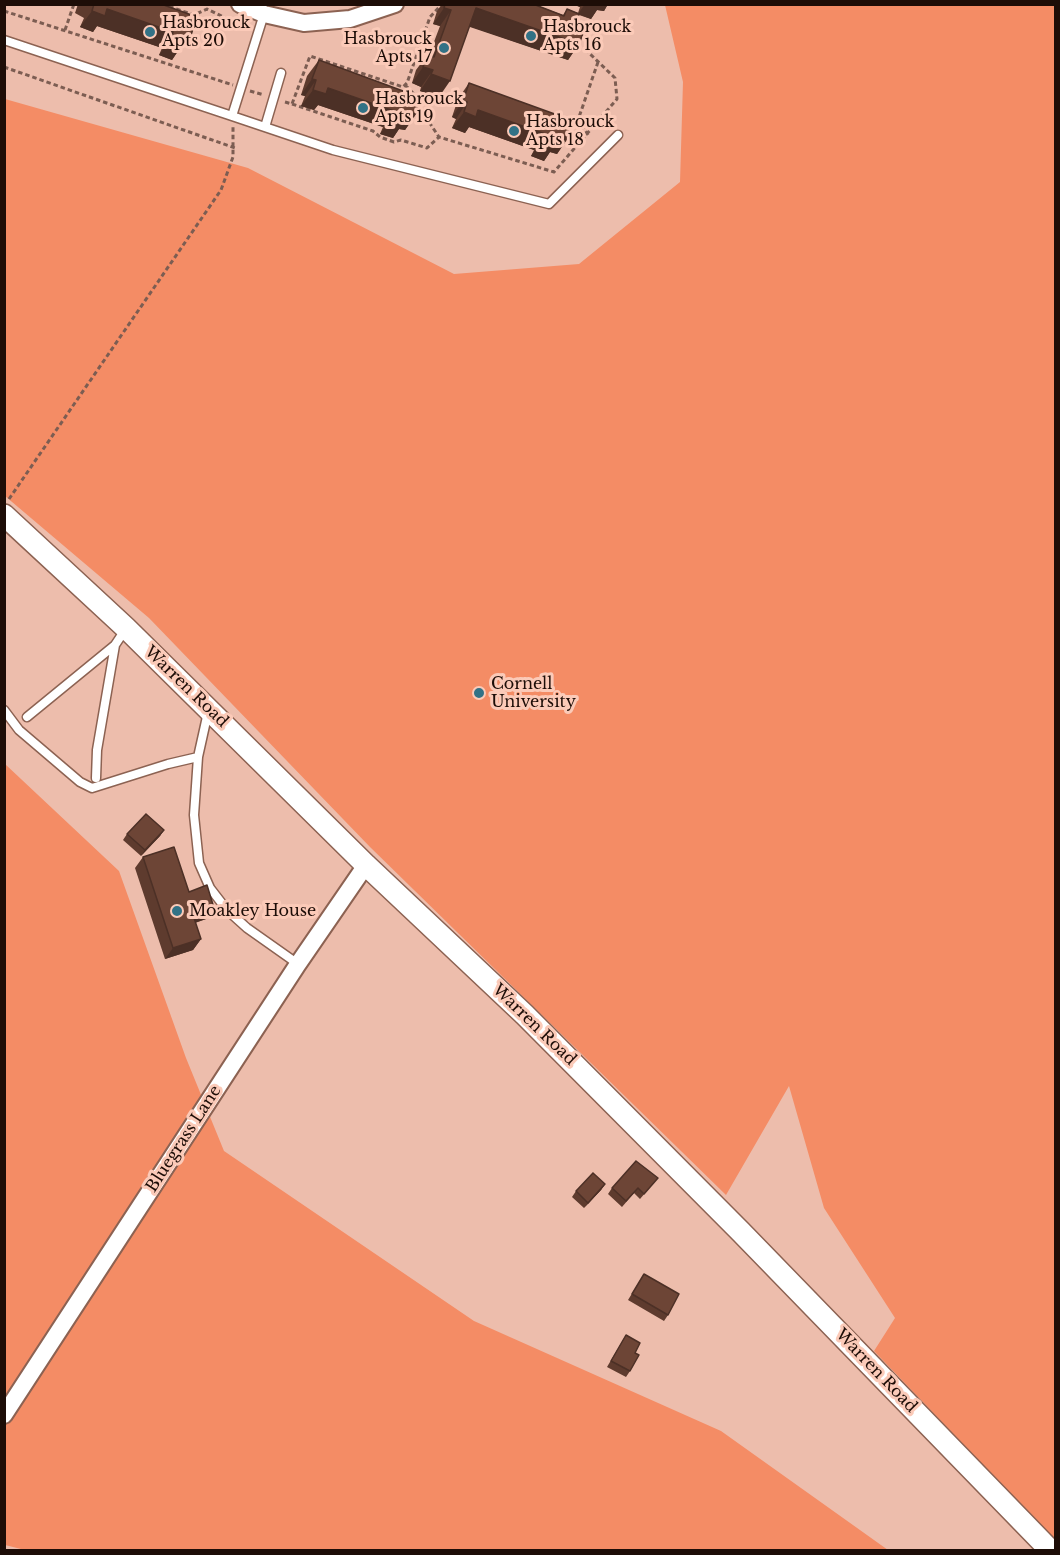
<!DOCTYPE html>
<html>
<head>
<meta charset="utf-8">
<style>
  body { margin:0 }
  #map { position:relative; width:1060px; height:1555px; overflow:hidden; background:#edbdac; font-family:"Libre Baskerville",serif }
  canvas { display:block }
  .frame { position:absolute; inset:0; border:6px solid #1d0d07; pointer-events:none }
</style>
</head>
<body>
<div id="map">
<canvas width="1060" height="1555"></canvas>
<div class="frame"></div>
</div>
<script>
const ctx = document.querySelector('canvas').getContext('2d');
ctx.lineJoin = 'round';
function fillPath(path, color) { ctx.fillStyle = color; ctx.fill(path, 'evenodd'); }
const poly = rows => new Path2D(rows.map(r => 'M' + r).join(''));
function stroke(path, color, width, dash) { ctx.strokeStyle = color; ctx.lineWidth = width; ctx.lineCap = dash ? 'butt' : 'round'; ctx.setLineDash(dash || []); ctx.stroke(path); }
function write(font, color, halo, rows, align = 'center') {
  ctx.font = font + ' "Libre Baskerville",serif'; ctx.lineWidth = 6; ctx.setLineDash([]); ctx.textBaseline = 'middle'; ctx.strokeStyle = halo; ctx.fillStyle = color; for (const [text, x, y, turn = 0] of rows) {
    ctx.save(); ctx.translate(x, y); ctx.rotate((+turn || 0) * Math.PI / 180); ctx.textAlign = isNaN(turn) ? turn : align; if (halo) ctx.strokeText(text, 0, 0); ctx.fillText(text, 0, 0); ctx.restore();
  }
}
fillPath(poly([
  [665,5,1055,5,1055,1540,874,1351,895,1318,824,1208,789,1086,726,1195,370,847,149,618,5,496,5,99,248,168,454,274,579,264,680,182,683,82],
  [5,764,119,871,186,1058,224,1151,474,1321,721,1431,888,1550,25,1550,5,1545]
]), '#f48c65');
const service = poly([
  [4,40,232,116,264,14],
  [232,116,333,150,549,204,618,135],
  [265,127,281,73],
  [4,710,19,730,80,782,92,788,168,764,198,757],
  [208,712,198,757,194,815,199,863,210,888,227,910,247,928,298,964],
  [27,717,115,645],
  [96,778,97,750,115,645,125,630]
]);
const minor = poly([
  [240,4,264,14,304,23,350,19,395,4],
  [4,1415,298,964,366,865]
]);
const tertiary = poly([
  [4,515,126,628,366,865,525,1015,741,1232,1050,1550]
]);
stroke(service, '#8c6252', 11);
stroke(minor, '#8c6252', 20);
stroke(tertiary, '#8c6252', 24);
stroke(poly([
  [162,4,194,15,207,9,248,29],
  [4,11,233,85],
  [65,30,74,4],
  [4,67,235,148],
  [405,85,417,97,429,122,439,137],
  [250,91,264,95],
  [285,102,292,104,310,56,403,87,407,83,430,17,442,4],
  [292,104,373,131,380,137,394,142,401,140,427,148,439,137,554,172,617,99,615,78,587,51,587,34,582,29],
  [588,135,578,120,598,62],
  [9,499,221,190,233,157,233,126]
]), '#7c5d52', 3, [4.5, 3]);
stroke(service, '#fff', 8);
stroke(minor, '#fff', 16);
stroke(tertiary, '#fff', 21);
fillPath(poly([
  [78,4,161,4,191,35,180,51,178,51,172,60,159,55,162,48,97,26,93,32,80,27,84,18,75,13],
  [442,4,533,4,563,15,567,9,578,13,580,7,572,4,608,4,604,11,597,10,591,19,579,15,576,23,579,44,568,60,469,26,439,97,420,91,421,87,412,83,416,70,428,54,429,55,440,26,433,24,437,11],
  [319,60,416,114,405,130,399,129,393,138,380,134,383,127,318,105,314,110,301,106,305,96,301,95,307,76],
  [469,83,568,138,557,154,550,152,544,161,531,156,534,150,469,127,465,133,452,128,456,119,452,117,458,99],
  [164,830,160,836,141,856,123,840,127,834],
  [143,857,189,892,206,919,195,923,201,939,193,950,165,959,135,868],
  [658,1178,640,1199,634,1193,622,1207,608,1194,612,1188],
  [605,1184,601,1190,584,1208,572,1197,576,1191],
  [644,1274,668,1315,664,1321,628,1300],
  [626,1335,630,1371,626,1377,607,1367]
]), '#5e3b2e');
fillPath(poly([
  [572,4,582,4,580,7],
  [585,4,608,4,604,11,597,10,591,19,578,14],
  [444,8,451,10,440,26,433,24],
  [476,8,579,44,568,60,464,25],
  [107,9,173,32,162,48,97,26,93,32,80,27,92,11],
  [187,34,191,35,180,51,178,51,172,60,159,55,171,39],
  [423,67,433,70,421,87,412,83],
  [431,74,450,81,439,97,420,91],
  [312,79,316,80,305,96,301,95],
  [328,88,394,111,383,127,318,105,314,110,301,106,313,90],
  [463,101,467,102,456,119,452,117],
  [478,110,545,134,534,150,469,127,465,133,452,128,464,112],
  [408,112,416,114,405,130,399,129,393,138,380,134,392,118],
  [559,135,568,138,557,154,550,152,544,161,531,156,542,140],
  [164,830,160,836,141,856,145,850],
  [214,908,206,919,185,926,193,915],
  [201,939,193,950,165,959,173,948],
  [605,1184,601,1190,584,1208,588,1203]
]), '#4c3026');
const building = poly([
  [94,4,161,4,197,17,191,35,187,34,184,44,171,39,173,32,107,9,105,16,92,11,94,4],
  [445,4,533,4,564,16,567,9,579,14,576,23,585,28,579,44,476,8,450,81,431,74,433,70,423,67,428,54,434,57,451,10,444,8,445,4],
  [319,60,422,98,416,114,408,112,404,122,392,118,394,111,328,88,326,94,313,90,316,80,312,79,319,60],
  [469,83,574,121,568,138,559,135,555,145,542,140,545,134,478,110,476,117,464,112,467,102,463,101,469,83],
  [146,814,164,830,145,850,127,834,146,814],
  [174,847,189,892,207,885,214,908,193,915,201,939,173,948,143,857,174,847],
  [636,1161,658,1178,644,1194,638,1188,626,1201,612,1188,636,1161],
  [593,1173,605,1184,588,1203,576,1191,593,1173],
  [644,1274,679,1294,668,1315,632,1294,644,1274],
  [626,1335,640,1343,635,1353,639,1355,630,1371,611,1361,626,1335]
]);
fillPath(building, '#6d4536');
stroke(building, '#4c3026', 1.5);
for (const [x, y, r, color] of [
  [150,32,6,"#327286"],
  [531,36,6,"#327286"],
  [444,48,6,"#327286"],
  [363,108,6,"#327286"],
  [514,131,6,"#327286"],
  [479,693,6,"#327286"],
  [177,911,6,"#327286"]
]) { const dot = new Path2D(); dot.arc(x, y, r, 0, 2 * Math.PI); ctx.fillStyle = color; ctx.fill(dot); stroke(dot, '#fbcab8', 2); }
write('16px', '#1d0d07', '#fbcab8', [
  ["Hasbrouck",162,23],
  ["Apts 20",162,41],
  ["Hasbrouck",543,27],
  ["Apts 16",543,45],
  ["Hasbrouck",432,39,"right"],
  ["Apts 17",432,57,"right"],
  ["Hasbrouck",375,99],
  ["Apts 19",375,117],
  ["Hasbrouck",526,122],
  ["Apts 18",526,140],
  ["Cornell",491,684],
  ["University",491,702],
  ["Moakley House",189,911]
], 'left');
write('16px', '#1d0d07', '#fbcab8', [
  ["Warren Road",186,687,44],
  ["Warren Road",534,1025,44],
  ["Bluegrass Lane",184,1139,-57],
  ["Warren Road",876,1371,46]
]);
</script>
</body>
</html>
